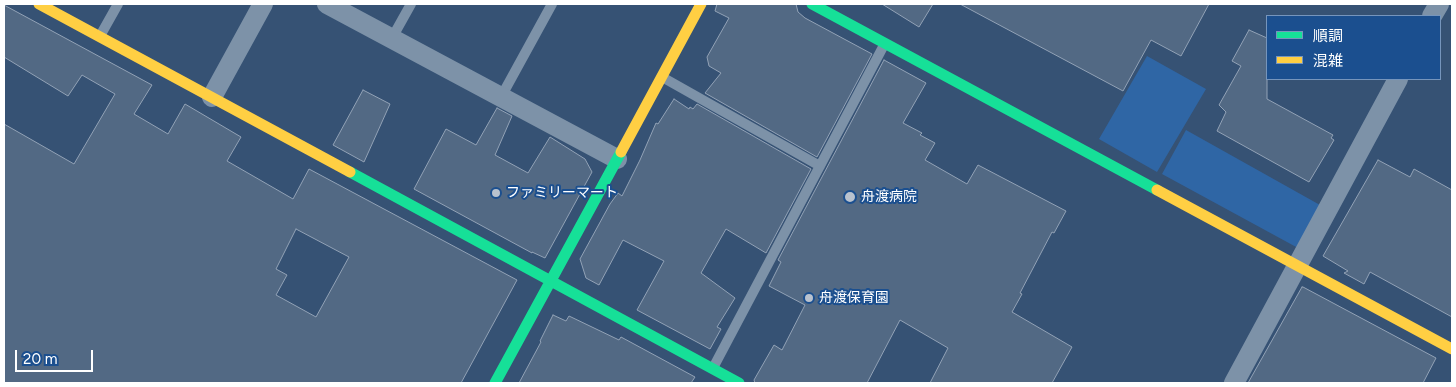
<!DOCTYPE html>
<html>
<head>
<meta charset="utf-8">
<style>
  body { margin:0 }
  #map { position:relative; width:1456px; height:387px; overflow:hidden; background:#365274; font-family:Figtree,"Noto Sans JP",sans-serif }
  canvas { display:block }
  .frame { position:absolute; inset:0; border:5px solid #fff; pointer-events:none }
  .legend { position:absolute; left:1266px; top:15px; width:175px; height:65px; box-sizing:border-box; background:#1b4f8f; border:1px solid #7695bc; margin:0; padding:6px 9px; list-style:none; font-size:15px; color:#fff }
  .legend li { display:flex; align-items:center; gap:10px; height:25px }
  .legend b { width:25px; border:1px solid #7695bc }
  .scale { position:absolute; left:15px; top:350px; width:78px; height:22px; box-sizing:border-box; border:2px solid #fff; border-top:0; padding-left:6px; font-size:15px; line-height:18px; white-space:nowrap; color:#fff; -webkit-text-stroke:4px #1b4f8f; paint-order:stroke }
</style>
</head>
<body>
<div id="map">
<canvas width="1456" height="387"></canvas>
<div class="frame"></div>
<ul class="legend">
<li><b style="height:6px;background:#16e098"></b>順調</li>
<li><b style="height:6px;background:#ffcf43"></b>混雑</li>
</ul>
<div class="scale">20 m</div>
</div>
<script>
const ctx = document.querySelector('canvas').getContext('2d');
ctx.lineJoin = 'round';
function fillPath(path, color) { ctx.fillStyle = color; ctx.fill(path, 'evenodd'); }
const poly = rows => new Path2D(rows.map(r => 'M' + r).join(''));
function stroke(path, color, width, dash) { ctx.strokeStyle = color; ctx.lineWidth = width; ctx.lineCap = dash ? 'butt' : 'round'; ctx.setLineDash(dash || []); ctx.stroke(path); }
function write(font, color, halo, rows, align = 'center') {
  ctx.font = font + ' Figtree,"Noto Sans JP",sans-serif'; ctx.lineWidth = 4; ctx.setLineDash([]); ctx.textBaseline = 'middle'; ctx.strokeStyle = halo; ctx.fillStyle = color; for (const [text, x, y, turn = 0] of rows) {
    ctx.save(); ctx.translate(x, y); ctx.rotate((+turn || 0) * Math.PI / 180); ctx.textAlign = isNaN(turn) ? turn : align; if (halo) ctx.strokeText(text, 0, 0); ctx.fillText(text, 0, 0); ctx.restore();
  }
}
fillPath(poly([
  [1147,56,1206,89,1157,172,1099,139],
  [1186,130,1320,205,1298,248,1162,174]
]), '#2f66a5');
const building = poly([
  [717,4,796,4,798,12,805,18,872,54,817,157,705,93,721,73,709,66,707,57,729,18,715,11,717,4],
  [882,4,933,4,919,27,882,4],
  [960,4,1209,4,1181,56,1151,40,1123,91,960,4],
  [4,5,152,85,134,114,168,134,185,104,241,137,227,161,293,199,309,169,517,280,461,383,4,383,4,124,74,164,115,94,82,75,68,96,4,57,4,5],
  [296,229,349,257,316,317,276,295,287,275,276,269,296,229],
  [1249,30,1267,38,1267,99,1333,135,1331,138,1334,140,1309,182,1217,131,1226,112,1219,105,1241,66,1232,61,1249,30],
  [884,60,926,83,903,123,922,133,920,135,935,143,925,160,967,184,978,165,1066,211,1054,233,1052,232,1020,293,1022,294,1012,312,1072,347,1052,383,930,383,948,348,900,320,867,383,755,383,754,380,774,345,782,350,805,305,769,286,781,262,778,260,884,60],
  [363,90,390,104,364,162,333,145,363,90],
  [674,99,689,109,690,107,693,109,697,104,811,169,766,253,726,229,701,273,735,298,717,327,721,329,710,349,637,310,664,261,623,240,599,285,586,278,580,259,610,204,618,193,622,196,640,160,656,123,658,124,674,99],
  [497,108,512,116,495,155,528,173,550,137,585,159,592,172,545,258,532,252,532,253,414,189,446,129,476,145,497,108],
  [1378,160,1410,177,1414,169,1452,190,1452,317,1370,272,1364,284,1344,273,1348,271,1323,256,1378,160],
  [1302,287,1303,287,1436,358,1423,383,1248,383,1302,287],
  [553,315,566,321,569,316,619,340,621,337,695,377,691,383,519,383,541,342,540,341,553,315]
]);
fillPath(building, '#526984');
stroke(building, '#92a2b6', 1);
stroke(poly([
  [100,36,118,4],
  [392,38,411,4],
  [662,77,820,166],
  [501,97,552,4],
  [713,368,884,45]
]), '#7d92a8', 10);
stroke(poly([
  [327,4,617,159],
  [1432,16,1439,4],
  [212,97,263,4],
  [1234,383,1398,79]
]), '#7d92a8', 20);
stroke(poly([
  [812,4,1157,190],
  [350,172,739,383],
  [495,383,621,152]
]), '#16e098', 11);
stroke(poly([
  [39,4,350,172],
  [621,152,701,4],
  [1157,190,1452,349]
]), '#ffcf43', 11);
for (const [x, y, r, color] of [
  [496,193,5,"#b9c2ce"],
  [850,197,6,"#b9c2ce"],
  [809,298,5,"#b9c2ce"]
]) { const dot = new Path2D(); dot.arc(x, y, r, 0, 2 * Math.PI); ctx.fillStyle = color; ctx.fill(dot); stroke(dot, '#1b4f8f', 2); }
write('14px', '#fff', '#1b4f8f', [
  ["ファミリーマート",506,193],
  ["舟渡病院",861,197],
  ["舟渡保育園",819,298]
], 'left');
</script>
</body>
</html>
